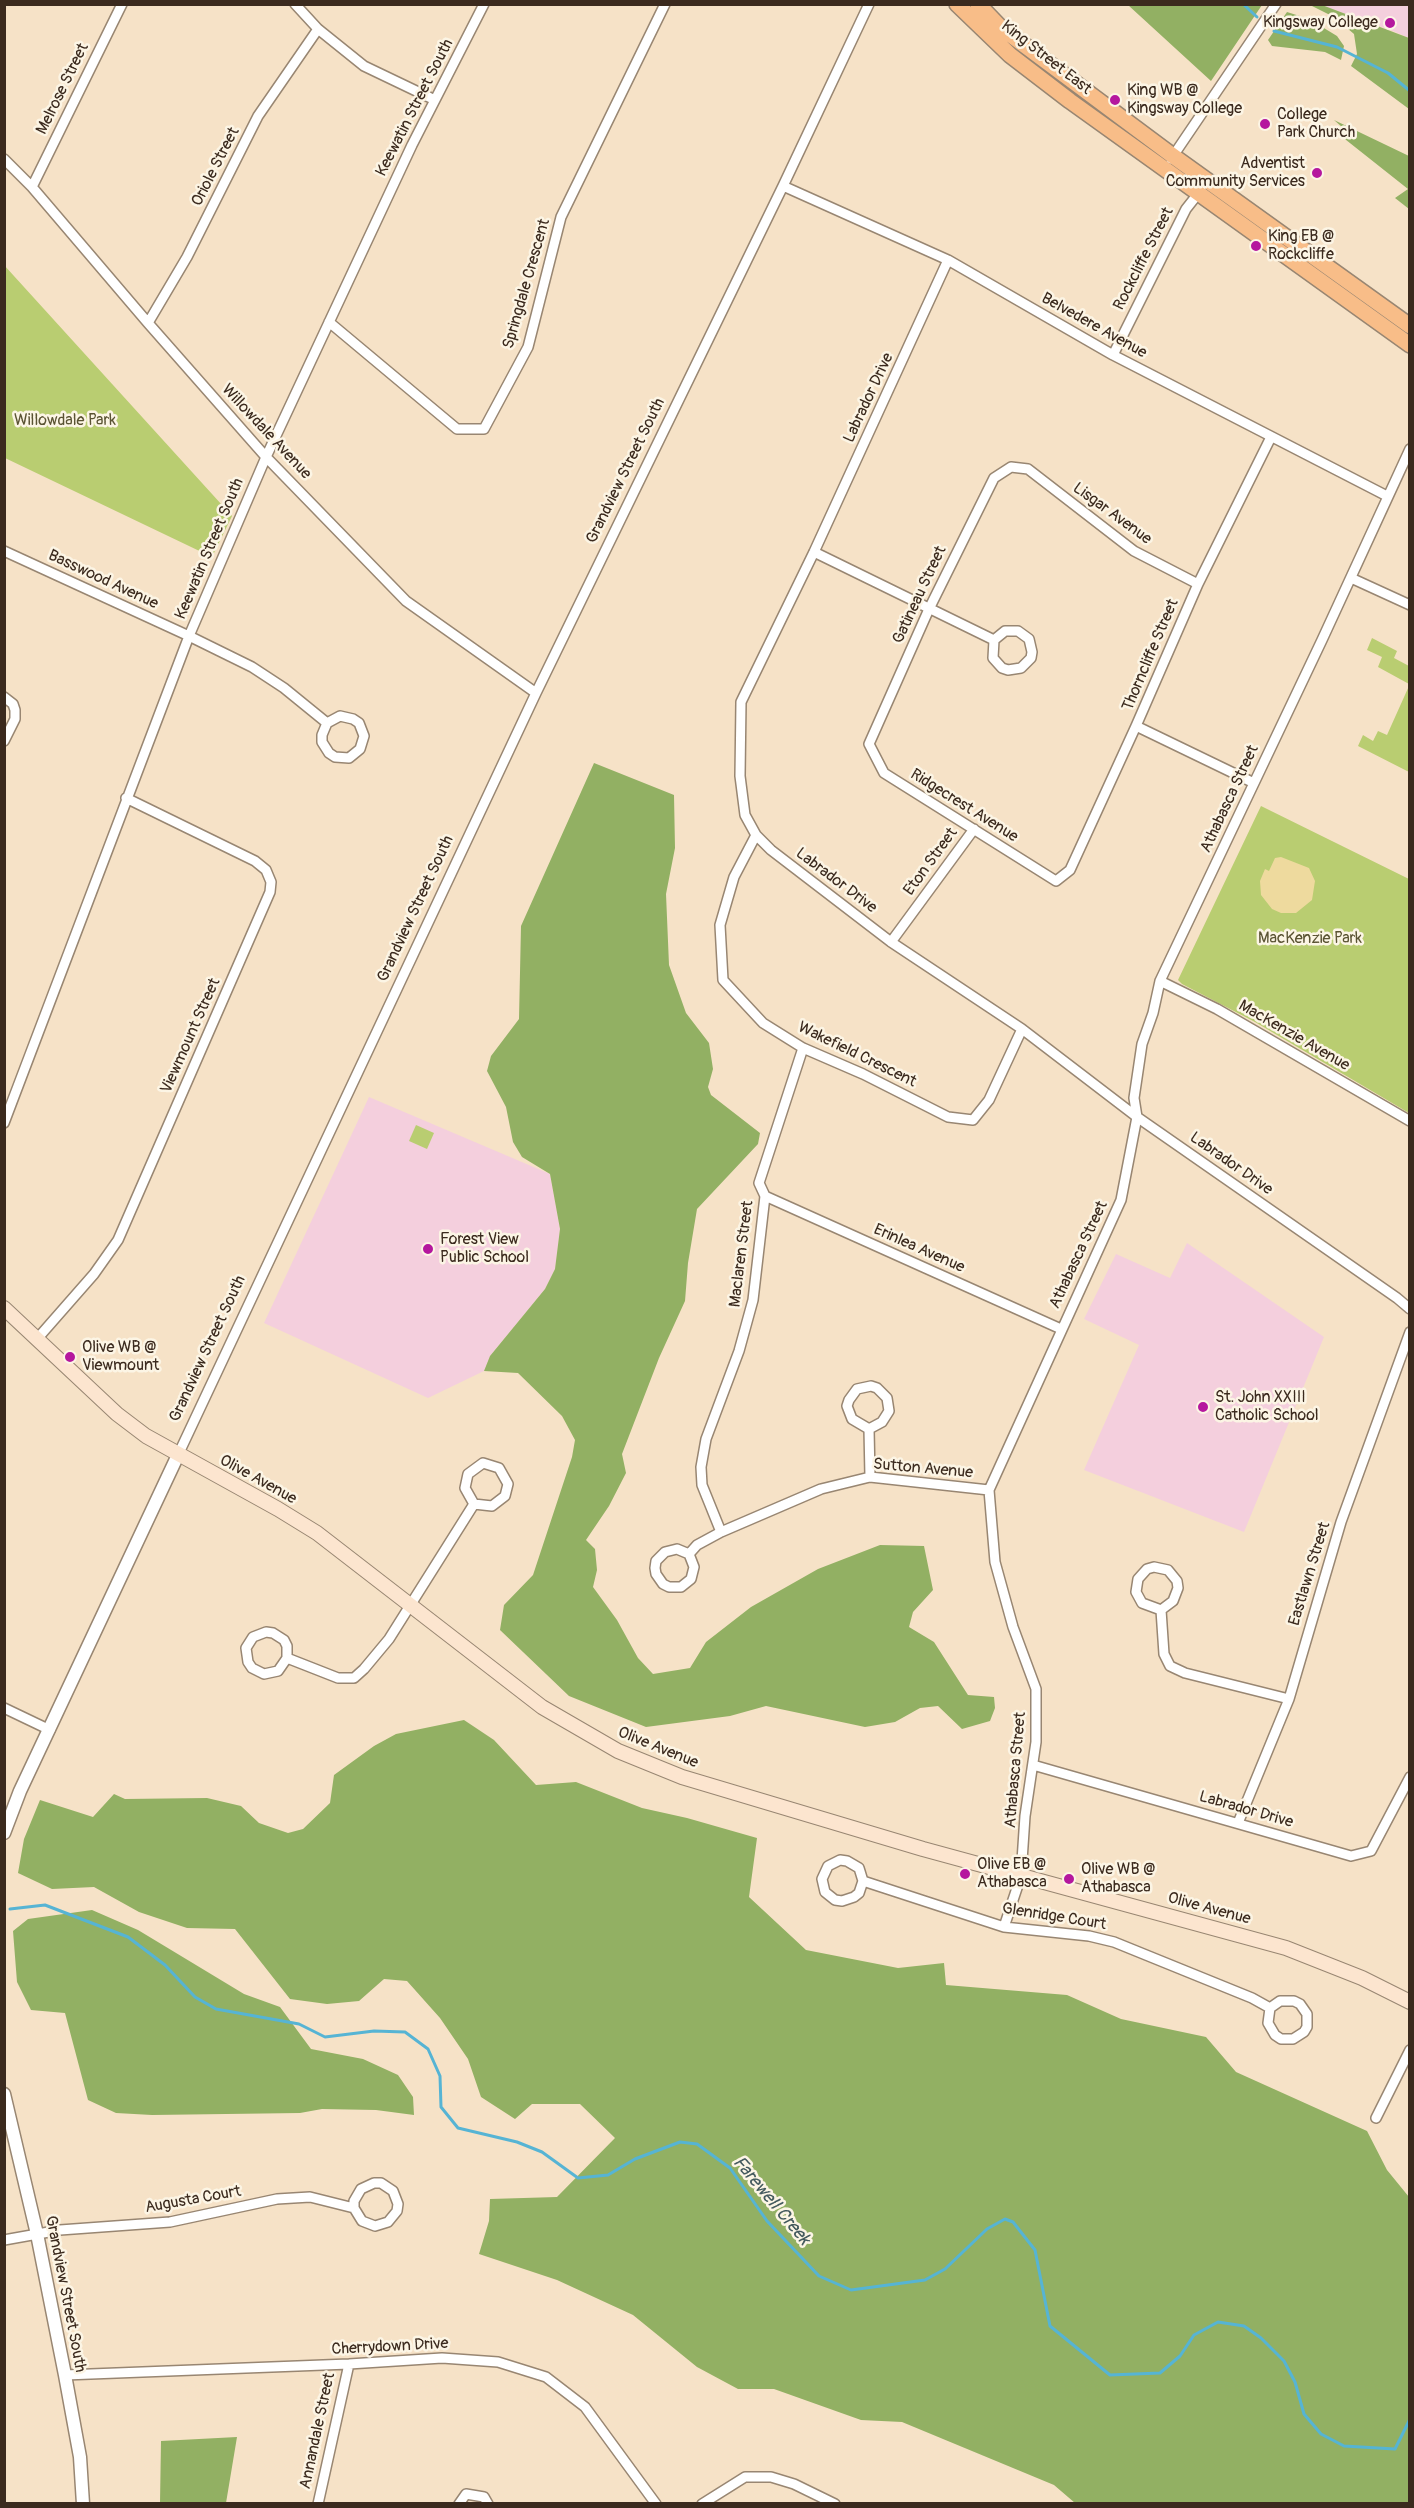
<!DOCTYPE html>
<html>
<head>
<meta charset="utf-8">
<style>
  body { margin:0 }
  #map { position:relative; width:1414px; height:2508px; overflow:hidden; background:#f6e2c7; font-family:Pangolin,sans-serif }
  canvas { display:block }
  .frame { position:absolute; inset:0; border:6px solid #3b2a1e; pointer-events:none }
</style>
</head>
<body>
<div id="map">
<canvas width="1414" height="2508"></canvas>
<div class="frame"></div>
</div>
<script>
const ctx = document.querySelector('canvas').getContext('2d');
ctx.lineJoin = 'round';
function fillPath(path, color) { ctx.fillStyle = color; ctx.fill(path, 'evenodd'); }
const poly = rows => new Path2D(rows.map(r => 'M' + r).join(''));
function stroke(path, color, width, dash) { ctx.strokeStyle = color; ctx.lineWidth = width; ctx.lineCap = dash ? 'butt' : 'round'; ctx.setLineDash(dash || []); ctx.stroke(path); }
function write(font, color, halo, rows, align = 'center') {
  ctx.font = font + ' Pangolin,sans-serif'; ctx.lineWidth = 5; ctx.setLineDash([]); ctx.textBaseline = 'middle'; ctx.strokeStyle = halo; ctx.fillStyle = color; for (const [text, x, y, turn = 0] of rows) {
    ctx.save(); ctx.translate(x, y); ctx.rotate((+turn || 0) * Math.PI / 180); ctx.textAlign = isNaN(turn) ? turn : align; if (halo) ctx.strokeText(text, 0, 0); ctx.fillText(text, 0, 0); ctx.restore();
  }
}
fillPath(poly([
  [1321,5,1409,5,1409,38,1393,31],
  [369,1097,550,1174,560,1229,555,1269,545,1289,490,1356,484,1371,428,1398,264,1323],
  [1187,1243,1324,1337,1244,1532,1084,1470,1139,1345,1084,1319,1116,1254,1170,1278]
]), '#f4cfdd');
fillPath(poly([
  [4,265,232,516,212,557,5,458],
  [1372,638,1397,651,1394,658,1409,666,1409,684,1378,667,1382,657,1367,650],
  [1409,686,1410,770,1409,772,1358,746,1363,735,1373,741,1378,731,1387,735],
  [1261,806,1409,879,1409,1113,1255,1022,1182,984,1178,980],
  [416,1125,434,1133,427,1149,409,1141]
]), '#b9cd71');
fillPath(poly([
  [1128,5,1262,5,1211,81],
  [1310,5,1322,5,1409,38,1409,109,1351,66,1357,54,1354,34,1334,17],
  [1287,12,1309,19,1337,36,1344,46,1341,60,1325,52,1272,46,1268,40],
  [1334,120,1409,156,1409,209,1395,198,1408,189,1336,132,1342,127],
  [594,763,674,795,675,848,666,894,669,965,686,1013,709,1043,713,1069,708,1087,711,1095,760,1133,758,1144,697,1209,688,1263,685,1301,659,1358,622,1454,626,1473,609,1506,586,1540,595,1549,597,1570,593,1587,617,1620,638,1658,653,1674,690,1668,706,1642,751,1607,818,1569,880,1545,924,1546,933,1590,913,1612,909,1627,934,1642,968,1695,994,1697,995,1708,990,1721,962,1729,938,1706,920,1708,895,1722,865,1727,766,1706,730,1716,646,1727,569,1696,500,1630,504,1605,533,1575,572,1457,575,1440,562,1416,518,1373,484,1371,490,1356,545,1289,555,1269,560,1229,550,1174,522,1157,513,1142,506,1107,487,1071,491,1056,519,1019,521,926],
  [464,1720,494,1740,536,1785,576,1782,642,1808,687,1818,757,1838,749,1897,806,1950,898,1968,944,1963,946,1985,1067,1995,1121,2019,1206,2037,1236,2072,1367,2131,1387,2170,1409,2197,1409,2503,1075,2503,1054,2485,902,2422,861,2420,774,2389,738,2389,697,2367,633,2315,557,2280,479,2254,489,2221,490,2199,557,2197,615,2138,580,2104,532,2104,515,2119,481,2097,468,2059,440,2018,407,1981,384,1979,359,2001,327,2004,290,1999,235,1929,187,1928,139,1912,94,1887,52,1889,18,1873,24,1839,40,1800,93,1817,114,1794,125,1799,207,1798,241,1806,259,1823,288,1833,303,1829,330,1803,334,1775,374,1746,396,1734],
  [92,1910,138,1930,244,1994,280,2007,311,2049,363,2059,398,2075,413,2097,414,2115,376,2110,322,2109,300,2113,152,2115,116,2113,88,2100,65,2013,31,2010,17,1982,13,1931,28,1919],
  [237,2437,226,2503,160,2503,161,2441]
]), '#92b063');
fillPath(poly([
  [1281,857,1309,868,1315,881,1312,900,1296,913,1281,913,1272,909,1261,895,1260,881,1265,869,1269,871,1275,858]
]), '#eeda9e');
stroke(poly([
  [1243,4,1257,17],
  [1274,31,1337,47,1388,73,1410,91],
  [10,1909,45,1905,128,1937,165,1965,195,1997,216,2009,299,2024,325,2037,374,2031,405,2032,428,2049,440,2076,441,2107,458,2128,517,2142,542,2152,578,2178,608,2175,635,2159,680,2142,697,2144,730,2168,767,2221,819,2276,851,2290,925,2280,945,2269,987,2229,1005,2219,1013,2222,1035,2250,1050,2326,1110,2375,1160,2373,1180,2356,1194,2335,1218,2322,1244,2326,1261,2338,1284,2361,1295,2382,1304,2414,1321,2434,1344,2446,1395,2449,1410,2419]
]), '#56b4d4', 3);
const minor = poly([
  [295,4,318,29,364,66,435,100],
  [4,159,32,187,148,323,266,457,406,601,536,693],
  [1171,159,1276,4],
  [783,186,948,260,1113,355,1387,496],
  [32,187,122,4],
  [948,260,814,552,741,702,740,776,745,815,756,835,771,850,891,942,1022,1029,1137,1117,1397,1298,1410,1309],
  [329,322,457,429,484,429,528,347,561,217,665,4],
  [148,323,187,257,258,116,318,29],
  [1113,355,1186,209,1201,190],
  [4,551,189,636,252,667,284,688,327,723,340,716,353,719,359,723,364,736,360,749,349,758,335,757,329,753,322,742,322,735,327,723],
  [814,552,994,640,1005,631,1018,631,1029,639,1032,652,1031,658,1021,668,1008,670,1002,668,993,658,994,640],
  [1351,578,1410,605],
  [1198,584,1134,551,1028,469,1011,467,994,478,929,609,869,744,884,773,1056,881,1070,870,1136,726,1198,584,1271,437],
  [4,697,13,704,15,710,15,719,4,741],
  [1136,726,1254,783],
  [756,835,734,877,720,925,723,980,763,1023,803,1048,863,1074,948,1117,973,1120,989,1100,1022,1029],
  [891,942,974,829],
  [1160,981,1217,1009,1410,1121],
  [4,1123,189,636,266,457,412,145,484,4],
  [765,1196,1061,1329],
  [37,1339,94,1274,118,1240,270,892,271,882,266,870,255,861,126,798],
  [869,1429,882,1422,889,1411,887,1398,877,1388,871,1386,857,1389,849,1400,847,1406,852,1419,869,1429,870,1477],
  [178,1455,536,693,783,186,869,4],
  [721,1532,702,1485,701,1467,706,1439,739,1351,753,1300,765,1196,759,1183,803,1048],
  [689,1554,694,1567,691,1579,681,1587,669,1587,663,1584,656,1574,655,1568,656,1561,665,1552,677,1549,689,1554,697,1545,721,1532,821,1489,870,1477,989,1490],
  [1161,1610,1173,1601,1178,1588,1177,1581,1168,1570,1154,1567,1147,1569,1138,1579,1136,1592,1142,1603,1161,1610,1164,1654,1170,1666,1185,1673,1289,1699],
  [287,1658,278,1671,264,1674,252,1668,248,1662,246,1648,253,1637,266,1632,273,1633,284,1640,287,1646,287,1658,338,1678,354,1678,364,1669,389,1639,474,1504,465,1488,468,1474,483,1463,499,1468,508,1484,505,1496,492,1506,474,1504],
  [4,1708,50,1730],
  [1033,1765,1351,1856,1371,1851,1410,1777],
  [1238,1823,1289,1699,1341,1522,1410,1332],
  [863,1881,859,1893,854,1897,842,1901,835,1900,825,1892,822,1879,828,1866,840,1860,847,1861,859,1868,863,1881,1004,1927,1089,1936,1114,1942,1252,1998,1270,2008,1280,2001,1294,2001,1300,2004,1307,2014,1307,2027,1304,2032,1293,2039,1281,2039,1275,2035,1268,2023,1270,2008],
  [1004,1927,1021,1876,1025,1816,1036,1742,1036,1689,1013,1627,995,1562,989,1490,1121,1200,1137,1117,1134,1098,1142,1044,1153,1013,1160,981,1322,640,1410,449],
  [1376,2118,1410,2050],
  [4,2240,60,2230,170,2222,277,2199,310,2197,354,2208,354,2201,361,2189,374,2183,381,2183,393,2191,398,2204,397,2211,388,2222,375,2226,362,2221,354,2208],
  [65,2375,349,2364,442,2358,498,2362,546,2377,585,2407,656,2504],
  [318,2504,349,2364],
  [459,2504,466,2494,484,2497,488,2504],
  [702,2504,745,2477,771,2477,794,2484,835,2504]
]);
const tertiary = poly([
  [4,1833,20,1791,178,1455],
  [4,2094,37,2234,65,2375,80,2457,83,2504]
]);
const secondary = poly([
  [4,1308,117,1414,146,1436,278,1509,317,1533,542,1707,618,1751,682,1777,923,1849,1286,1948,1362,1978,1410,2002]
]);
const primary = poly([
  [957,4,1010,55,1070,101,1410,345],
  [978,4,1000,27,1173,156,1410,326]
]);
stroke(minor, '#988672', 12);
stroke(tertiary, '#988672', 15);
stroke(secondary, '#988672', 16);
stroke(primary, '#988672', 18);
stroke(minor, '#fff', 9);
stroke(tertiary, '#fff', 12);
stroke(secondary, '#fce5cf', 14);
stroke(primary, '#f8bd88', 15);
for (const [x, y, r, color] of [
  [1390,23,6,"#b5179e"],
  [1115,100,6,"#b5179e"],
  [1265,124,6,"#b5179e"],
  [1317,173,6,"#b5179e"],
  [1256,246,6,"#b5179e"],
  [428,1249,6,"#b5179e"],
  [70,1357,6,"#b5179e"],
  [1203,1407,6,"#b5179e"],
  [965,1874,6,"#b5179e"],
  [1069,1879,6,"#b5179e"]
]) { const dot = new Path2D(); dot.arc(x, y, r, 0, 2 * Math.PI); ctx.fillStyle = color; ctx.fill(dot); stroke(dot, '#fcf5e5', 2); }
write('16px', '#3b2a1e', '#fcf5e5', [
  ["Kingsway College",1378,23,"right"],
  ["King WB @",1127,91],
  ["Kingsway College",1127,109],
  ["College",1277,115],
  ["Park Church",1277,133],
  ["Adventist",1305,164,"right"],
  ["Community Services",1305,182,"right"],
  ["King EB @",1268,237],
  ["Rockcliffe",1268,255],
  ["Forest View",440,1240],
  ["Public School",440,1258],
  ["Olive WB @",82,1348],
  ["Viewmount",82,1366],
  ["St. John XXIII",1215,1398],
  ["Catholic School",1215,1416],
  ["Olive EB @",977,1865],
  ["Athabasca",977,1883],
  ["Olive WB @",1081,1870],
  ["Athabasca",1081,1888]
], 'left');
write('16px', '#3b2a1e', '#fcf5e5', [
  ["King Street East",1046,58,38],
  ["Melrose Street",63,89,-64],
  ["Keewatin Street South",415,108,-63],
  ["Oriole Street",216,167,-63],
  ["Rockcliffe Street",1144,259,-63],
  ["Springdale Crescent",527,284,-74],
  ["Belvedere Avenue",1094,326,29],
  ["Labrador Drive",869,398,-65],
  ["Willowdale Avenue",266,432,47],
  ["Grandview Street South",626,471,-64],
  ["Lisgar Avenue",1112,514,36],
  ["Keewatin Street South",210,549,-67],
  ["Basswood Avenue",103,580,25],
  ["Gatineau Street",920,595,-65],
  ["Thorncliffe Street",1151,655,-67],
  ["Athabasca Street",1230,799,-65],
  ["Ridgecrest Avenue",964,806,32],
  ["Eton Street",931,862,-54],
  ["Labrador Drive",836,881,37],
  ["Grandview Street South",416,909,-65],
  ["Viewmount Street",191,1036,-66],
  ["MacKenzie Avenue",1294,1036,30],
  ["Wakefield Crescent",857,1055,26],
  ["Labrador Drive",1231,1164,35],
  ["Erinlea Avenue",919,1249,24],
  ["Maclaren Street",742,1254,-83],
  ["Athabasca Street",1079,1255,-65],
  ["Grandview Street South",208,1349,-65],
  ["Sutton Avenue",923,1469,5],
  ["Olive Avenue",258,1480,29],
  ["Eastlawn Street",1310,1574,-73],
  ["Olive Avenue",658,1748,22],
  ["Athabasca Street",1016,1770,-85],
  ["Labrador Drive",1246,1810,16],
  ["Olive Avenue",1209,1909,15],
  ["Glenridge Court",1054,1917,9],
  ["Augusta Court",193,2200,-10],
  ["Grandview Street South",65,2294,79],
  ["Cherrydown Drive",390,2347,-3],
  ["Annandale Street",318,2431,-78]
]);
write('16px', '#5a5333', '#fcf5e5', [
  ["Willowdale Park",65,421],
  ["MacKenzie Park",1310,939]
]);
write('italic 18px', '#445a5e', '#fcf5e5', [
  ["Farewell Creek",771,2201,50]
]);
</script>
</body>
</html>
